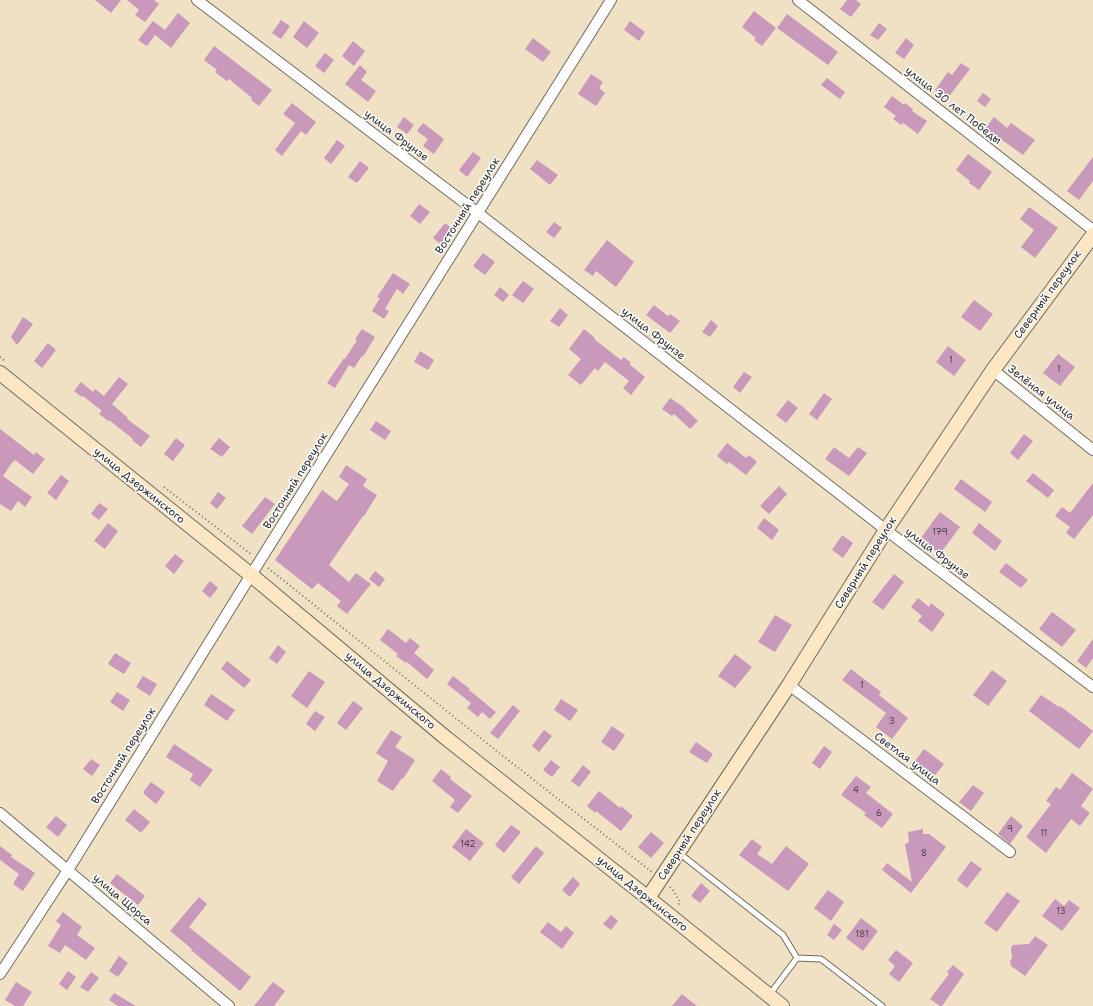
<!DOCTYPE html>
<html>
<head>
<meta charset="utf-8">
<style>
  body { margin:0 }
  canvas { display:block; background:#f0e1c4 }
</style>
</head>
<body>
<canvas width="1093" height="1006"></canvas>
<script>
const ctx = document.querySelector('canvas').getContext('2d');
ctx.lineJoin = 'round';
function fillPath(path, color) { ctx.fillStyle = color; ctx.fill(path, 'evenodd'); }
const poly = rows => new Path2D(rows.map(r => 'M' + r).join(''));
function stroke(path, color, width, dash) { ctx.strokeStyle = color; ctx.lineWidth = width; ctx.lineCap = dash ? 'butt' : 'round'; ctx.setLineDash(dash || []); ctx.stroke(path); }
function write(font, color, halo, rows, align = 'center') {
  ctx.font = font + ' "Shantell Sans",sans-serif'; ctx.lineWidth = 3; ctx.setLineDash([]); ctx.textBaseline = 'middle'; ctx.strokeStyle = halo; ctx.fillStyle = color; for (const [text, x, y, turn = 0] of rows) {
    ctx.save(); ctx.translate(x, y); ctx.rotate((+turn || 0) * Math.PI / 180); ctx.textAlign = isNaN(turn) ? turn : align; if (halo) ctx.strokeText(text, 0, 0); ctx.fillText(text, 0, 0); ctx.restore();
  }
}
fillPath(poly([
  [95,0,121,0,111,13],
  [127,0,154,0,159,4,145,22,135,15,139,10],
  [847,0,856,0,861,4,851,17,840,9],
  [754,11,776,28,762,46,754,40,756,38,742,27],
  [178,13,190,23,171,48,155,35,147,46,138,40,153,21,165,30],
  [787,14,838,52,828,65,777,28],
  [281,20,290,26,281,39,272,33],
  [304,21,319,33,307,48,293,37],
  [630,21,645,32,639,41,624,30],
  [879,23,887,29,878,40,870,35],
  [533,38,551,52,543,62,525,49],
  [906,38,914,45,904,59,895,53],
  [353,41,365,51,354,66,342,56],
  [214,46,272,90,259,106,251,100,252,98,229,79,227,81,215,72,217,70,204,60],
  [325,53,334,60,324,73,315,66],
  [961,63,970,69,947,99,935,90,948,72,952,75],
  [360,65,367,72,361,80,376,91,368,102,345,84],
  [591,74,603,82,599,88,605,93,596,106,578,94],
  [827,78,845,92,840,99,821,85],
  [983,93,991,99,985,107,977,101],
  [892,96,904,105,905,103,913,109,912,111,927,121,918,134,903,123,901,125,893,119,896,116,884,107],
  [292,103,316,122,306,135,301,131,282,156,275,150,295,123,283,114],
  [404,117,414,125,407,134,397,127],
  [994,117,1007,128,1011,123,1035,140,1023,155,1005,142,985,129],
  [423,123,444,139,434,154,423,146,428,139,417,131],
  [337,140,345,146,331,164,324,158],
  [473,152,481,158,467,177,459,170],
  [968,154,992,172,979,190,969,183,970,181,956,170],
  [1093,157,1093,181,1079,200,1067,191],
  [537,160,558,175,550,185,530,169],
  [360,161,369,168,357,183,348,177],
  [419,204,430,212,420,224,410,216],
  [1029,207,1058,228,1035,258,1021,247,1034,230,1020,219],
  [554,222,562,228,554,238,546,232],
  [445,223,454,230,442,245,433,238],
  [607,240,634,262,616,287,596,271,593,276,584,270],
  [483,253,495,262,485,275,473,266],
  [393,273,410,284,403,294,397,289,385,309,389,311,384,319,372,311,380,298,377,297],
  [523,281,534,289,523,303,512,295],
  [500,287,509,295,503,302,494,295],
  [974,300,993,314,980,331,961,317],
  [654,305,668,316,670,314,680,321,670,333,646,315],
  [560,308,568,315,559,327,550,321],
  [23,317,33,324,17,345,11,337],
  [711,320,718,326,710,337,702,332],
  [362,329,375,337,363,357,362,356,354,368,349,365,335,388,327,383,344,358,345,359,357,340,355,339],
  [584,329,595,338,594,339,621,360,624,357,631,363,629,364,645,377,631,395,623,388,629,381,605,362,598,371,595,368,581,385,568,375,581,359,569,349],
  [48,343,56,350,42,368,34,361],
  [948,346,966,360,954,376,936,362],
  [420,351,434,360,428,370,414,362],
  [1058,354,1075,367,1060,386,1043,373],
  [744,372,752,377,740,393,733,387],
  [119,377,128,384,112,404,128,418,127,419,150,436,141,447,132,440,133,439,109,420,108,421,99,414,102,411,83,396,82,397,74,391,81,382,93,392,95,389,104,396],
  [824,393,832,399,817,420,809,414],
  [670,398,682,406,698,421,690,429,674,414,672,416,662,409],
  [788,400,798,408,786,423,776,415],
  [376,421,391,431,385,440,370,430],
  [0,429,34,455,36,452,45,459,33,474,15,460,14,462,13,461,3,476,32,497,25,507,18,501,11,511,0,504],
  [1024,434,1033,441,1018,460,1010,453],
  [176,438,185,445,173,461,164,454],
  [219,438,230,447,222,457,210,449],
  [727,443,746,458,749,455,757,462,746,475,729,462,727,464,717,456],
  [834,447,849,458,858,447,867,453,849,476,825,459],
  [346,465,367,479,363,486,377,495,364,516,363,516,329,565,349,582,356,573,371,584,347,614,337,606,341,601,318,583,312,589,275,560,322,490,337,501,349,484,339,477],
  [1033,473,1054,490,1048,498,1026,481],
  [61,475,69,481,56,500,47,493],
  [961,479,992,502,985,512,954,489],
  [1093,483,1093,515,1074,539,1066,533,1070,527,1055,516,1062,507,1070,513],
  [779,486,787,494,769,514,760,506],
  [218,492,226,498,217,509,210,503],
  [265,497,275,504,252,534,242,526],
  [99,503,108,509,99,520,91,514],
  [940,512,960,527,940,554,920,539],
  [764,518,779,530,772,540,757,528],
  [108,523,118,531,105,549,94,541],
  [979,523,1002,541,995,551,972,533],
  [842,535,853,543,843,558,832,550],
  [175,554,184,561,174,574,165,566],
  [1006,563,1028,580,1021,588,999,572],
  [375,571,385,579,379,587,369,579],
  [894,574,904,582,883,610,872,602],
  [210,581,218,588,210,598,202,591],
  [918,598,929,607,931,603,945,614,932,632,918,621,922,616,911,607],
  [1052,612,1076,630,1062,647,1039,629],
  [775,615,792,625,775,652,758,642],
  [388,629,406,643,410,638,420,646,414,653,434,670,427,679,407,662,406,663,396,656,398,654,380,640],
  [1093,639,1093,658,1086,668,1077,661],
  [278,645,286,652,277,664,269,658],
  [115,653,131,663,124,674,108,664],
  [735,654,752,667,735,688,718,676],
  [227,661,251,680,244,688,221,669],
  [851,669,881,692,879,695,908,718,892,739,876,727,886,713,842,680],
  [992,670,1007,681,988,706,973,695],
  [309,671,325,682,307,708,291,696],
  [143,676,157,684,150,696,136,687],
  [453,676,470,689,469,690,496,712,490,719,482,712,478,717,467,708,471,703,447,684],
  [117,692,130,700,123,711,110,702],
  [211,694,235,710,227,721,204,705],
  [1041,695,1059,707,1060,706,1093,731,1079,749,1029,711],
  [561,699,578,710,570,721,554,710],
  [353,701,363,708,346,730,337,723],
  [513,705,520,711,498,739,490,733],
  [315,711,325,717,315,731,306,724],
  [612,726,625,735,614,751,601,742],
  [391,730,402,737,395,747,415,760,403,779,402,778,393,791,377,781,388,761,376,753],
  [544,730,552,736,539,752,532,746],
  [696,742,713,754,707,763,689,752],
  [174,744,213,770,200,787,190,780,193,774,166,757],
  [824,746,832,752,820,769,812,763],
  [924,749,944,764,933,778,913,764],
  [91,759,100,765,92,776,83,769],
  [551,760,560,767,552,777,543,770],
  [583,765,591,772,579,787,571,781],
  [441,769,451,777,450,779,472,796,458,813,450,807,455,800,432,781],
  [1072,773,1093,789,1081,806,1090,813,1080,826,1071,819,1046,853,1026,837,1051,804,1046,801,1056,787,1060,790],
  [856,776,871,787,866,793,893,814,882,828,864,815,866,813,841,795],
  [151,782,165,792,156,804,144,794,144,791],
  [973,785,984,793,971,811,959,802],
  [599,791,620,808,621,806,633,816,621,831,596,811,595,813,587,806],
  [134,809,150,822,141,833,125,820],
  [56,816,67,825,58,837,46,827],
  [1011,816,1023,826,1010,844,998,834],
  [511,825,521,832,504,853,495,845],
  [466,829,484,843,470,861,452,847],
  [923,829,923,834,929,834,946,847,911,893,882,870,887,863,912,882,905,844,909,842,908,832],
  [651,832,664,843,651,858,638,847],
  [752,839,762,847,757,854,772,864,786,846,809,864,788,891,739,855],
  [0,846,12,855,11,857,35,873,23,891,13,884,19,874,0,860],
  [536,846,544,853,519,884,511,877],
  [971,861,982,869,967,888,957,880],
  [117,874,145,896,138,905,110,883],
  [573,877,580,884,570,897,562,890],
  [701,883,710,891,700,903,691,896],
  [828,890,844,902,831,921,814,908],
  [1007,892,1020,901,997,932,984,923],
  [199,897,207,904,189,927,251,977,240,991,191,950,192,949,170,931],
  [1055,899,1064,906,1069,900,1080,908,1062,931,1042,916],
  [63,912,82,927,77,935,95,948,86,960,65,945,60,953,48,946,61,925,56,921],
  [611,915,618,921,611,930,603,924],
  [861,918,878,931,863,951,846,938],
  [548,922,561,932,566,926,574,933,562,949,540,932],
  [834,924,842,930,834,940,827,935],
  [1035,936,1048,945,1025,976,1011,966,1010,961,1012,958,1011,948,1013,945,1029,944],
  [896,950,913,963,899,982,889,974,895,966,888,960],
  [119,956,128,963,118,977,109,971],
  [953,965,964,974,942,1006,940,1006,930,999,949,974,947,972],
  [68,971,76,977,67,990,59,984],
  [91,972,99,978,88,992,80,987],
  [16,982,32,992,23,1006,15,1006,5,1000],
  [273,982,285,991,274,1006,254,1006],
  [114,993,136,1006,118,1006,109,1000],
  [682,994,697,1006,672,1006]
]), '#c899ba');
const lane = poly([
  [679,853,783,935,797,958,821,959,882,1006],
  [770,994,797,958]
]);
const street = poly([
  [197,0,478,213,886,530,1093,687],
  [798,0,1093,230],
  [993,370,1093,450],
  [789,685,1010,852],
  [0,813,229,1006],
  [0,974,68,870,251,575,611,0]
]);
const secondary = poly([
  [0,373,251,575,446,738,648,898,782,1006],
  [648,898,789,685,886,530,993,370,1093,235]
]);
stroke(lane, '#706b61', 7);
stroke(street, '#706b61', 12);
stroke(secondary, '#706b61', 16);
stroke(poly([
  [0,357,5,361],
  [164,487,252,555],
  [268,568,503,756,652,872],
  [670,887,673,890,680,902,678,905]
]), '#706b61', 2, [1, 3]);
stroke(lane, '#fff', 5);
stroke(street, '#fff', 10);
stroke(secondary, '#fce6c4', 14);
write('9px', '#52464f', null, [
  ["1",951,361],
  ["1",1059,370],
  ["179",940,533],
  ["1",862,686],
  ["3",892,722],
  ["4",856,791],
  ["6",879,814],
  ["9",1010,830],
  ["11",1044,834],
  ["142",468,845],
  ["8",924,854],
  ["13",1061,912],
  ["181",862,935]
]);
write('11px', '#2b2b2b', '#fff', [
  ["улица 30 лет Победы",953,106,38],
  ["улица Фрунзе",396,136,37],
  ["Восточный переулок",468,206,-58],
  ["Северный переулок",1048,295,-54],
  ["улица Фрунзе",653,334,38],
  ["Зелёная улица",1041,393,38],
  ["Восточный переулок",296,481,-58],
  ["улица Дзержинского",139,486,39],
  ["улица Фрунзе",937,554,37],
  ["Северный переулок",866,563,-58],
  ["улица Дзержинского",390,691,40],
  ["Восточный переулок",124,756,-58],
  ["Светлая улица",907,759,37],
  ["Северный переулок",690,835,-57],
  ["улица Дзержинского",642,894,39],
  ["улица Щорса",122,900,40]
]);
</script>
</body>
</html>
